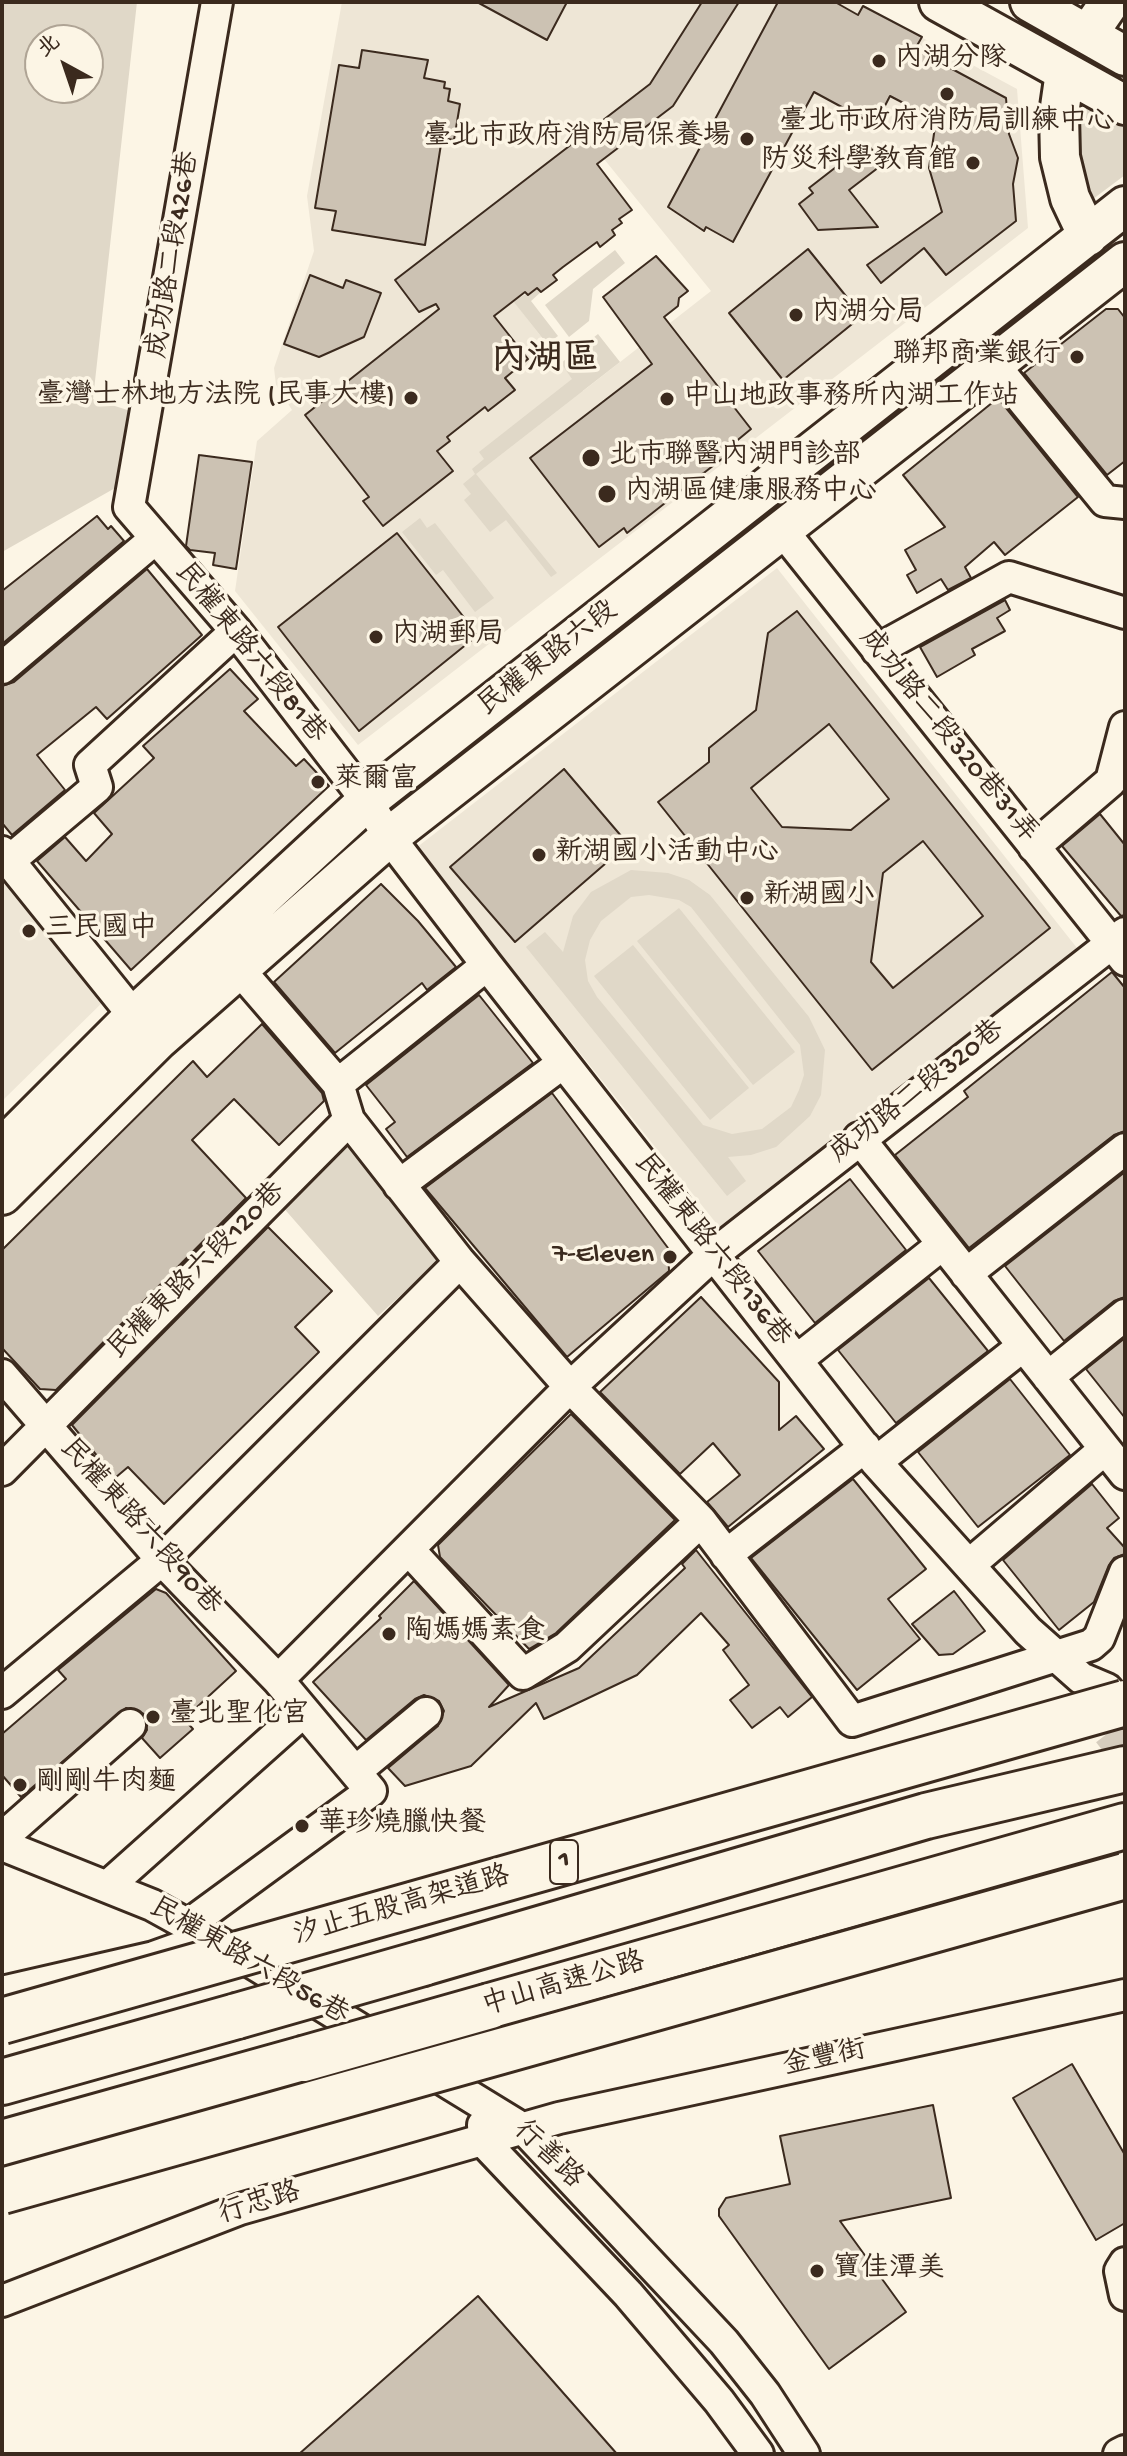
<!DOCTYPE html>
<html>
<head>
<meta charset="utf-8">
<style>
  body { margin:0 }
  #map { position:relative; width:1127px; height:2456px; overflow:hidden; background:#fcf5e5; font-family:"Gochi Hand","LXGW WenKai TC",sans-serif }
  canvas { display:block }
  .frame { position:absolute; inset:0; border:4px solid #3b2a1e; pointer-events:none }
  .north { position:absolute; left:24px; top:24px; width:80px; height:80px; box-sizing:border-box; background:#fcf5e5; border:2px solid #afa495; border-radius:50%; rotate:320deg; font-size:22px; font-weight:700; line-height:32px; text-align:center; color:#3b2a1e }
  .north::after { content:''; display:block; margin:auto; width:28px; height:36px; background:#3b2a1e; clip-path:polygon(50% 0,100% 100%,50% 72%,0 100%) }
</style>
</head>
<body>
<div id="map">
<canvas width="1127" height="2456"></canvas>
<div class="frame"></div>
<div class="north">北</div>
</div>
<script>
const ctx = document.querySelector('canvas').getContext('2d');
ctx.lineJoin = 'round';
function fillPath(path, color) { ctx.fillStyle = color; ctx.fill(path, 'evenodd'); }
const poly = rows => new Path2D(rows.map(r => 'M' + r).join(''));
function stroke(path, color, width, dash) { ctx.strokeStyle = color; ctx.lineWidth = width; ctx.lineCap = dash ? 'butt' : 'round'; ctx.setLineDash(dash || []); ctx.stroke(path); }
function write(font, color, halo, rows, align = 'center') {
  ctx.font = font + ' "Gochi Hand","LXGW WenKai TC",sans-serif'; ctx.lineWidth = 7; ctx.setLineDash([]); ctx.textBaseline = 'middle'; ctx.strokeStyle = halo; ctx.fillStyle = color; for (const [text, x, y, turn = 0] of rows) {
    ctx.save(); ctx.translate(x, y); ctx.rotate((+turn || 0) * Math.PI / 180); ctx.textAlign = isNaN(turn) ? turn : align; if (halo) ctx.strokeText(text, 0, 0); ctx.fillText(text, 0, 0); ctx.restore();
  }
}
fillPath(poly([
  [342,2,856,2,1017,89,1028,228,358,745,235,591,257,441,292,410,276,385,274,368,314,251,307,196],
  [604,159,711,291,583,391,478,255],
  [777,568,1077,948,720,1228,416,848],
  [2,865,109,996,2,1101]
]), '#eee6d6');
fillPath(poly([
  [2,2,137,2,93,399,143,415,124,483,2,552],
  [40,40,88,40,88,88,40,88],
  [1079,104,1125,128,1125,175,1093,199,1079,160],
  [615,250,625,263,593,289,589,321,569,337,545,305],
  [537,288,541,292,531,301,558,336,547,344,513,301],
  [598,334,620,362,476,474,557,573,551,577,506,520,490,532,464,500,471,494,463,484,475,474,472,469,484,459,479,452,572,379,561,363],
  [420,518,427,528,435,523,494,598,475,612,443,570,436,575,402,532],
  [631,870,668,873,689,880,710,895,809,1017,825,1050,821,1095,810,1116,776,1147,751,1155,728,1157,746,1181,727,1196,526,947,545,932,563,952,573,916,591,892],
  [649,895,679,900,691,907,800,1045,804,1075,799,1090,791,1107,762,1129,732,1134,703,1125,597,997,588,981,585,960,590,940,601,921,631,897],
  [679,908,795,1052,753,1085,637,941],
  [633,945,749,1088,710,1120,594,976],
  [350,1135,445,1255,378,1316,281,1205]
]), '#e0d8c8');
const building = poly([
  [477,2,567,2,547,40,477,2],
  [702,2,739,2,673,106,597,164,632,210,619,219,622,223,612,230,615,235,600,247,597,242,563,267,553,275,557,280,541,292,537,288,528,295,525,292,494,316,528,359,505,378,515,390,488,411,485,407,447,437,450,441,437,451,453,471,383,526,363,501,369,497,305,415,439,309,436,304,419,312,395,280,650,84,702,2],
  [778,2,835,2,858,15,863,6,922,37,915,49,1006,98,1009,134,1018,158,1013,184,1016,221,946,275,924,248,881,283,867,265,942,212,929,168,936,120,890,96,875,125,814,92,733,242,706,227,704,231,668,207,778,2],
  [362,50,428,60,424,78,445,82,444,88,450,89,448,101,460,104,454,140,442,138,425,245,332,230,336,211,315,208,339,65,359,68,362,50],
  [867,143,883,164,849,190,878,227,818,230,799,204,813,193,809,188,867,143],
  [808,249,862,316,783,380,729,313,808,249],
  [656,256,688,291,679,298,678,306,664,317,751,429,728,448,731,452,679,492,627,533,624,528,599,547,530,458,652,364,603,297,656,256],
  [310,275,343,288,346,280,381,293,364,337,319,357,284,344,310,275],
  [1106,309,1118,309,1125,318,1125,461,1107,475,1024,373,1106,309],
  [998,398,1078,497,1005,555,994,542,965,567,971,578,948,590,941,579,917,593,907,575,916,570,905,550,945,527,903,475,998,398],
  [199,455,252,462,236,569,213,565,215,553,190,550,186,546,199,455],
  [97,516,108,529,111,526,124,541,2,644,2,591,97,516],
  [397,533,478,635,359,731,278,627,397,533],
  [147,569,202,635,107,719,96,707,37,755,65,790,12,835,2,823,2,686,14,682,147,569],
  [1005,600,1010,610,997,618,1005,631,972,649,975,655,937,677,920,647,1005,600],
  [797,611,1050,928,872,1070,658,802,709,762,709,748,756,710,768,633,797,611],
  [829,724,889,799,851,830,782,827,751,788,829,724],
  [923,841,983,916,893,988,871,962,883,873,923,841],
  [230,669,258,699,244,711,296,766,304,759,329,786,131,970,37,861,65,837,86,861,112,834,94,813,154,758,143,746,230,669],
  [564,769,628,844,515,942,450,867,564,769],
  [1100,814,1125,845,1125,915,1121,916,1062,846,1100,814],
  [381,884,418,921,456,967,427,990,422,983,335,1053,274,982,381,884],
  [1112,972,1125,988,1125,1131,1114,1135,969,1248,895,1155,968,1097,964,1091,1112,972],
  [479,995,533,1063,407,1157,386,1129,395,1122,366,1085,479,995],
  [262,1024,322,1093,324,1101,279,1145,234,1099,192,1140,246,1198,56,1390,40,1389,2,1348,2,1250,193,1061,207,1077,262,1024],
  [552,1093,668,1248,669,1271,567,1357,425,1188,552,1093],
  [1125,1172,1125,1297,1114,1301,1064,1341,1005,1266,1125,1172],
  [850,1179,906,1250,815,1323,758,1251,850,1179],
  [268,1227,332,1291,295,1327,319,1352,164,1504,128,1467,115,1478,72,1425,268,1227],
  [929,1278,988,1351,896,1423,838,1350,929,1278],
  [701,1297,779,1382,779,1430,796,1416,824,1449,728,1527,707,1502,740,1475,713,1443,680,1474,600,1392,701,1297],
  [1125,1338,1125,1418,1086,1369,1125,1338],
  [1010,1379,1070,1455,978,1527,918,1452,1010,1379],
  [571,1414,675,1520,556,1633,529,1649,440,1557,438,1545,571,1414],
  [853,1479,926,1569,888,1599,920,1639,857,1690,751,1558,853,1479],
  [1092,1484,1119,1518,1107,1528,1125,1548,1125,1554,1114,1558,1109,1565,1094,1602,1059,1630,1003,1560,1092,1484],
  [696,1550,812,1697,788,1717,780,1707,752,1728,730,1700,749,1685,723,1650,729,1645,701,1613,637,1675,544,1719,536,1703,471,1766,405,1786,388,1768,438,1726,444,1711,439,1701,424,1695,415,1699,366,1740,313,1682,381,1618,379,1616,414,1581,509,1685,489,1707,579,1668,685,1568,682,1564,696,1550],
  [156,1589,166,1593,236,1671,184,1719,193,1729,160,1758,142,1738,147,1730,144,1714,126,1708,21,1797,2,1775,2,1734,66,1679,58,1670,156,1589],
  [954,1591,985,1631,953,1654,939,1655,912,1624,954,1591],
  [1072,2064,1125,2155,1125,2223,1096,2240,1013,2098,1072,2064],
  [933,2105,951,2198,840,2221,906,2312,829,2369,719,2216,719,2209,726,2198,790,2184,780,2136,933,2105],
  [478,2296,617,2454,299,2454,478,2296]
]);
fillPath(building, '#ccc2b3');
stroke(building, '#3b2a1e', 2);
stroke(poly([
  [1108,1733,1125,1755]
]), '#d5ccbd', 30, [30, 15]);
const minor = poly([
  [217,2,129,507,236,631,367,801,389,837,487,965,876,1462,1028,1631,1081,1678,1107,1689,1125,1712],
  [994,365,1105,501,1125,503],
  [782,530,1125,960],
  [877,650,1009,577,1125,613],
  [2,668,155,539],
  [1034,847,1111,781,1125,727],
  [2,852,134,1016],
  [9,861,97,787,90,765,236,631],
  [338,1084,487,965],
  [349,1120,460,1262,570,1387,701,1521,567,1647,523,1674,410,1551],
  [859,1138,1125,1474],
  [399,1185,563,1063],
  [966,1274,1125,1149],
  [797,1360,943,1244],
  [2,1375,162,1560,278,1680,371,1791,188,1925],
  [1048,1377,1125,1315],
  [876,1462,1023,1346],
  [2,1470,349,1120,338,1084,237,967],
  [701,1521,852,1721,1091,1645,1099,1638,1125,1572],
  [726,1555,865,1447],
  [969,1565,1105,1449],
  [278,1680,570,1387,714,1254,1125,933],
  [2,1693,162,1560,460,1262],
  [355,1772,426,1713],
  [2,1838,130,1725],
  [2,1845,152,1905,210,1937,525,2130,724,2342,765,2394,804,2454],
  [108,1886,303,1712],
  [2,1992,154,1957,210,1937],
  [483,2125,484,2142,628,2294,719,2401,758,2454],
  [1125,2263,1120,2271,1125,2295],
  [2,2301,240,2209,559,2118,1125,1995],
  [1119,2454,1125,2451]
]);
const major = poly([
  [939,2,1125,105],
  [1030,2,1125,56],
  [1088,34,1110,2],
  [1065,72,1059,114,1060,157,1070,198,1088,236],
  [2,1148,134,1016,367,801,1125,206],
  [2,1195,158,1040,389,837,1125,262]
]);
const highway = poly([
  [423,1963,926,1816,1125,1769],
  [490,2006,1125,1826],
  [2,2082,237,2016],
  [2,2143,303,2059]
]);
stroke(minor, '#3b2a1e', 36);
stroke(major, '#3b2a1e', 44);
stroke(highway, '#3b2a1e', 50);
stroke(minor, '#fcf5e5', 30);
stroke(major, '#fcf5e5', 38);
stroke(highway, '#fcf5e5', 44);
const highwayBridge = poly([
  [237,2016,423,1963],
  [2,2021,1125,1703],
  [303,2059,490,2006],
  [2,2191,1125,1876]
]);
stroke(highwayBridge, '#3b2a1e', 50, []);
stroke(highwayBridge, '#fcf5e5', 44);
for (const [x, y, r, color] of [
  [879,61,8,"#3b2a1e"],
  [947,94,8,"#3b2a1e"],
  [747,139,8,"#3b2a1e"],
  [973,163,8,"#3b2a1e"],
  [796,315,8,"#3b2a1e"],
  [1077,357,8,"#3b2a1e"],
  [411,398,8,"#3b2a1e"],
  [667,399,8,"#3b2a1e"],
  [591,458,10,"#3b2a1e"],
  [607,494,10,"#3b2a1e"],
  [376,637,8,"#3b2a1e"],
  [318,782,8,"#3b2a1e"],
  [539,855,8,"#3b2a1e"],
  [747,898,8,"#3b2a1e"],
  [29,931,8,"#3b2a1e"],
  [670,1257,8,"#3b2a1e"],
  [389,1634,8,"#3b2a1e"],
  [153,1717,8,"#3b2a1e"],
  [20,1785,8,"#3b2a1e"],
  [302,1826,8,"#3b2a1e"],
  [817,2271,8,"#3b2a1e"]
]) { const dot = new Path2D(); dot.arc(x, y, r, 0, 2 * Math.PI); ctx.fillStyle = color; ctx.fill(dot); stroke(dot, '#fcf5e5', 3); }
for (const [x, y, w] of [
  [564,1862,28]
]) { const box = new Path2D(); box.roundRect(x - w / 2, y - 22, w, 44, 6); ctx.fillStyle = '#fcf5e5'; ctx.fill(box); stroke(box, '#3b2a1e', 2); }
write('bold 26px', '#3b2a1e', null, [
  ["1",564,1862]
]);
write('28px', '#3b2a1e', '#fcf5e5', [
  ["內湖分隊",895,61],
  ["臺北市政府消防局訓練中心",947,124,"center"],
  ["臺北市政府消防局保養場",731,139,"right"],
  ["防災科學教育館",957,163,"right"],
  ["內湖分局",812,315],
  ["聯邦商業銀行",1061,357,"right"],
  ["臺灣士林地方法院 (民事大樓)",395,398,"right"],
  ["中山地政事務所內湖工作站",683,399],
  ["北市聯醫內湖門診部",609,458],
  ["內湖區健康服務中心",625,494],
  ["內湖郵局",392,637],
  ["萊爾富",334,782],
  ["新湖國小活動中心",555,855],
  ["新湖國小",763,898],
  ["三民國中",45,931],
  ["7-Eleven",654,1257,"right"],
  ["陶媽媽素食",405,1634],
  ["臺北聖化宮",169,1717],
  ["剛剛牛肉麵",36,1785],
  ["華珍燒臘快餐",318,1826],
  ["寶佳潭美",833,2271]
], 'left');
write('28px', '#3b2a1e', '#fcf5e5', [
  ["成功路二段426巷",175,255,-81],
  ["民權東路六段81巷",249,654,51],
  ["民權東路六段",549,660,-38],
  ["成功路二段320巷31弄",947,737,51],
  ["成功路二段320巷",918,1093,-38],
  ["民權東路六段136巷",711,1251,52],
  ["民權東路六段120巷",198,1272,-45],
  ["民權東路六段90巷",139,1528,48],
  ["汐止五股高架道路",402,1908,-16],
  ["民權東路六段56巷",248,1963,30],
  ["中山高速公路",564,1986,-16],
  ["金豐街",825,2060,-12],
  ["行善路",547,2156,44],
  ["行忠路",260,2205,-17]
]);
write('bold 36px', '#3b2a1e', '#fcf5e5', [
  ["內湖區",545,362]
]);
</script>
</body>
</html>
